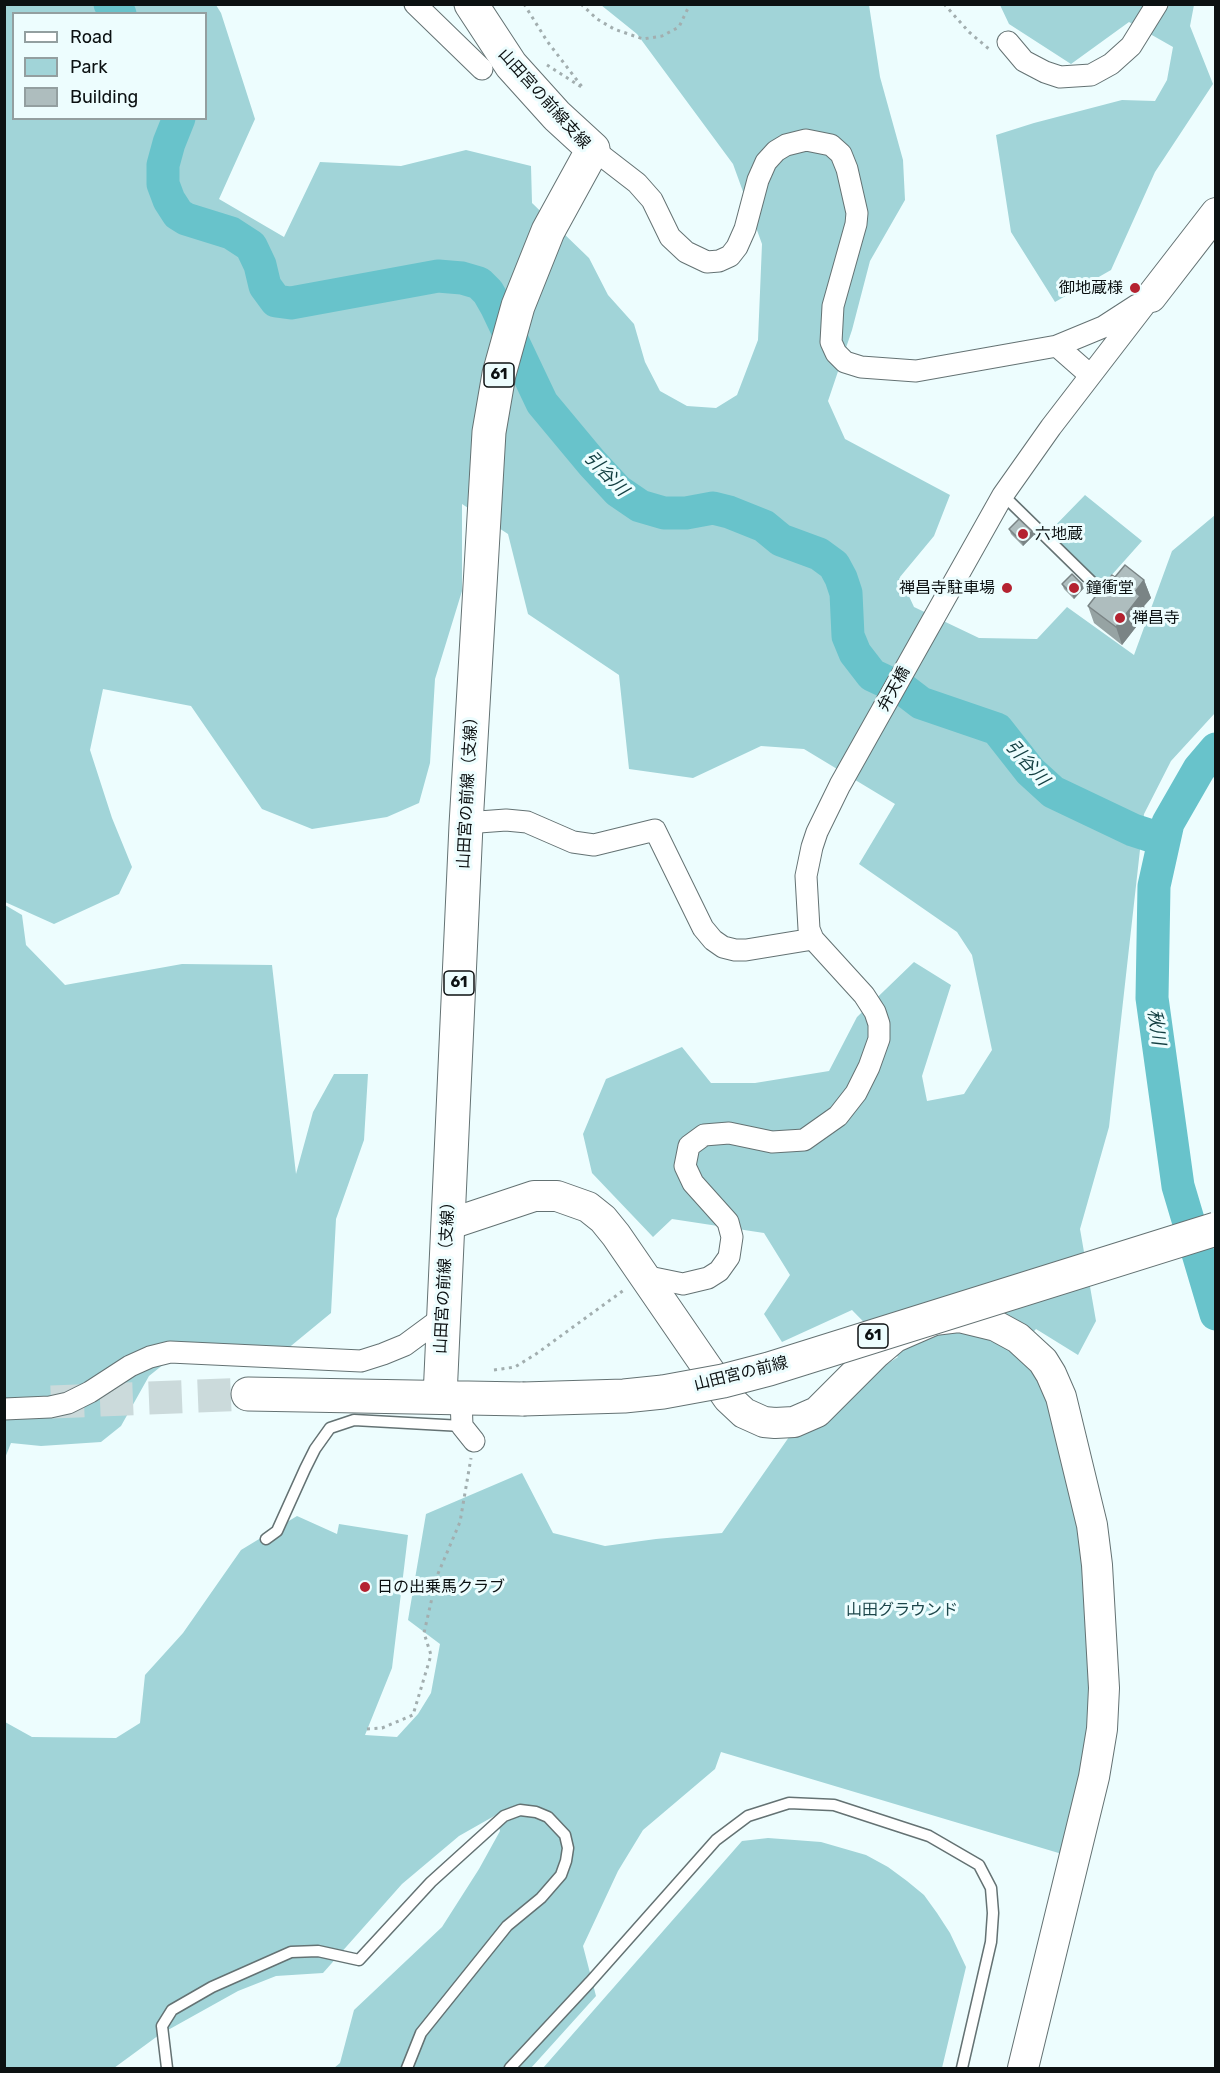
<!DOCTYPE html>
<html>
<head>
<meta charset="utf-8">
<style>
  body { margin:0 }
  #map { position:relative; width:1220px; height:2073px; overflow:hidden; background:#edfdfe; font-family:Rubik,sans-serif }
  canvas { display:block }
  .frame { position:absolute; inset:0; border:6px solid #0c1112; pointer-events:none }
  .legend { position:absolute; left:12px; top:12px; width:195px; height:108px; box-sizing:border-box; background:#edfdfe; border:2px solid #939fa0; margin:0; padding:8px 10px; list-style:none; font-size:18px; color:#0c1112 }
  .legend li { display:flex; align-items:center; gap:12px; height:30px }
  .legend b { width:30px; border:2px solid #939fa0 }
</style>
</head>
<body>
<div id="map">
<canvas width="1220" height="2073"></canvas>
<div class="frame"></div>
<ul class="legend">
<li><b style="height:8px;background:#fff"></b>Road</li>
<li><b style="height:16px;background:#a1d4d8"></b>Park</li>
<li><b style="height:16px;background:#aebdbe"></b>Building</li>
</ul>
</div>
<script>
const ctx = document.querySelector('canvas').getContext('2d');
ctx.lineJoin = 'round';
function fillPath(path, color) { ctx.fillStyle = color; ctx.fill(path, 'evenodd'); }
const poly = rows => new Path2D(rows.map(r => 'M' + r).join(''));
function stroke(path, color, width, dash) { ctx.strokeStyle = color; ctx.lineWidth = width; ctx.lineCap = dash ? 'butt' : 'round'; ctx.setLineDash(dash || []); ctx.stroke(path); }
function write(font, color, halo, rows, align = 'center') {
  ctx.font = font + ' Rubik,"Noto Sans JP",sans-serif'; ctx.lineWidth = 6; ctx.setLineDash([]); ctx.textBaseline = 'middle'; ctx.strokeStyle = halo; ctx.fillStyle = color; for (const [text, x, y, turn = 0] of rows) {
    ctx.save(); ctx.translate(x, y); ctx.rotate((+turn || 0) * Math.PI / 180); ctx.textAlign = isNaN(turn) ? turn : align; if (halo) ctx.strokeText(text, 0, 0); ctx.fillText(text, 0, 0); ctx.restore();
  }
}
fillPath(poly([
  [5,5,216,5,221,13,255,119,219,199,284,237,320,162,401,166,466,150,531,166,532,203,589,258,608,295,634,324,645,362,660,391,687,406,716,408,737,395,758,340,762,244,733,164,637,34,601,5,869,5,880,77,903,160,905,200,870,261,852,330,828,401,845,439,950,495,934,536,900,577,914,607,979,638,1037,639,1067,607,1134,655,1172,551,1215,515,1215,713,1171,761,1144,814,1109,1127,1080,1229,1096,1321,1078,1355,1036,1329,1014,1353,1029,1365,1042,1386,1074,1487,1095,1681,1084,1750,1062,1854,721,1752,715,1769,643,1830,618,1871,583,1946,596,1996,531,2068,334,2068,340,2063,354,2010,442,1927,479,1869,500,1831,496,1815,459,1836,402,1884,323,1973,276,1976,238,1991,159,2035,114,2068,5,2068,5,1722,32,1737,116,1738,140,1723,145,1675,183,1633,241,1550,297,1516,337,1534,339,1524,408,1535,392,1668,365,1735,397,1737,418,1714,431,1693,440,1644,408,1620,426,1514,522,1473,553,1533,605,1546,656,1539,722,1533,789,1437,824,1425,884,1366,898,1357,852,1310,782,1342,764,1314,790,1275,764,1233,672,1219,653,1237,592,1173,583,1134,606,1079,682,1047,711,1083,755,1083,829,1071,857,1017,914,962,951,985,922,1076,927,1101,964,1094,992,1050,972,955,957,932,859,864,895,804,804,749,761,746,693,778,629,769,619,675,528,614,508,534,462,504,462,591,435,679,430,763,419,803,387,817,312,829,262,809,191,706,103,689,90,750,112,818,132,867,119,894,54,924,5,902],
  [14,14,206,14,206,118,14,118],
  [1000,5,1194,5,1190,26,1213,84,1155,172,1111,270,1055,302,1011,232,996,135,1034,123,1122,100,1155,101,1167,80,1173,47,1129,22,1071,64,1009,24],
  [1085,495,1142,541,1101,587,1047,534],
  [5,905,22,915,26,945,65,985,182,964,272,965,296,1174,313,1112,334,1074,368,1074,364,1140,336,1219,331,1313,286,1350,169,1360,149,1376,121,1426,101,1442,41,1446,11,1443,5,1458],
  [768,1838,821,1842,866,1855,888,1867,907,1881,924,1895,937,1913,950,1933,966,1967,942,2068,543,2068,742,1841]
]), '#a1d4d8');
stroke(poly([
  [110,4,120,14],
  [179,118,169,143,163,165,163,184,169,200,178,214,186,219,231,233,251,246,260,265,265,286,276,301,291,303,438,276,462,278,479,283,488,292,496,306,542,403,592,463,618,491,640,506,664,513,686,513,713,508,729,512,764,526,781,540,819,554,834,565,841,578,846,593,848,636,855,653,872,675,904,690,921,703,997,729,1030,771,1053,792,1133,830,1164,840],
  [1216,749,1199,769,1168,823,1154,886,1152,998,1178,1186,1216,1314]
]), '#68c3cb', 33);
stroke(poly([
  [51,1402,248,1394]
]), '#cbdadb', 33, [33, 16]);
const lane = poly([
  [1003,495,1098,588],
  [266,1539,277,1531,305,1469,315,1449,330,1428,354,1420,462,1426],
  [167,2068,162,2026,172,2010,212,1987,291,1952,318,1951,359,1960,431,1882,504,1816,520,1810,536,1812,548,1817,565,1835,568,1848,566,1861,561,1875,541,1898,507,1926,421,2033,407,2068],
  [510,2068,590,1982,716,1840,748,1816,789,1803,834,1805,929,1836,979,1865,991,1888,993,1913,991,1942,962,2068]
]);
const street = poly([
  [415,4,482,69],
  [1008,42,1024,61,1045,72,1060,77,1091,75,1111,64,1131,46,1157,4],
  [593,149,637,183,652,200,670,237,686,252,707,262,719,261,730,256,737,247,745,229,758,180,766,162,776,151,786,145,806,140,831,145,841,154,847,169,857,213,856,224,833,306,831,342,836,353,845,362,861,367,916,371,1057,346,1103,327,1137,305],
  [1057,346,1090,375],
  [466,825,479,822,506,820,527,822,573,842,594,845,655,830,703,928,713,940,723,947,735,950,746,950,813,939],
  [644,1276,683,1284,708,1278,719,1271,729,1257,732,1237,728,1222,693,1183,685,1166,689,1146,704,1135,729,1133,772,1142,804,1140,838,1116,856,1093,869,1067,879,1039,879,1024,875,1012,864,995,813,939,809,929,806,876,812,847,817,832,840,785,1003,495,1051,427,1151,297],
  [461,1398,462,1426,474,1441],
  [4,1409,50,1407,68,1403,90,1392,130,1366,150,1357,170,1352,361,1361,383,1354,405,1345,443,1317]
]);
const secondary = poly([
  [1151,297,1216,213],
  [447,1225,534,1196,557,1196,588,1207,603,1219,616,1235,728,1398,744,1413,764,1422,775,1423,794,1422,817,1412,876,1353,895,1337,934,1320,959,1317,996,1326,1018,1338,1043,1361,1051,1374,1061,1397,1092,1525,1097,1565,1104,1688,1102,1729,1094,1777,1023,2068]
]);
const primary = poly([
  [248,1394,523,1399],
  [440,1397,466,825,489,432,499,374,518,306,548,231,593,149,557,116,511,65,471,4]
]);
stroke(lane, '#647273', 13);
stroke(street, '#647273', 23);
stroke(secondary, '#647273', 32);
stroke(primary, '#647273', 35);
stroke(poly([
  [524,4,547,41,583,88,547,65],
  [581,4,597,19,614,29,643,39,662,36,679,27,690,4],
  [944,4,969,32,989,49],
  [494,1370,515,1367,536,1354,624,1290],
  [367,1729,382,1728,413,1715,431,1655,424,1633,437,1576,460,1522,471,1458]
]), '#a2aeaf', 3, [3, 4.5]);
stroke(lane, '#fff', 10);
stroke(street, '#fff', 21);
stroke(secondary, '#fff', 30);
stroke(primary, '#fff', 33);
const primaryBridge = poly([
  [523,1399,624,1396,663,1392,723,1381,769,1369,1216,1229]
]);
stroke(primaryBridge, '#647273', 35, []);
stroke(primaryBridge, '#fff', 33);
fillPath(poly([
  [1009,529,1032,531,1034,535,1023,546,1011,534],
  [1115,577,1144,580,1151,598,1144,606,1147,613,1122,645,1094,623,1088,606],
  [1062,584,1084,588,1074,599,1064,589]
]), '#96a3a3');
fillPath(poly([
  [1032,531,1034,535,1023,546,1022,542],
  [1144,580,1151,598,1144,606,1147,613,1122,645,1116,627,1135,592],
  [1082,584,1084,588,1074,599,1072,594]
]), '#7a8485');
const building = poly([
  [1019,519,1032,531,1022,542,1009,529,1019,519],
  [1125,565,1144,580,1135,592,1140,596,1116,627,1088,606,1112,575,1115,577,1125,565],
  [1072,574,1082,584,1072,594,1062,584,1072,574]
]);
fillPath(building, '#aebdbe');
stroke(building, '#7a8485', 1.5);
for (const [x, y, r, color] of [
  [1135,288,6,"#b42230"],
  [1023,534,6,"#b42230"],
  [1007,588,6,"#b42230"],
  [1074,588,6,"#b42230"],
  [1120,618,6,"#b42230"],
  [365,1587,6,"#b42230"]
]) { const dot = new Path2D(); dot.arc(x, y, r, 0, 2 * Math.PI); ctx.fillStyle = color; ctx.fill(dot); stroke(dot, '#edfdfe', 2); }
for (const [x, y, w] of [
  [499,375,30],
  [459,983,30],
  [873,1336,30]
]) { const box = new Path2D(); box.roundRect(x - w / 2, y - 12, w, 24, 4.5); ctx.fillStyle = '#edfdfe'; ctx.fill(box); stroke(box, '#0c1112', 1.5); }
write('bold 15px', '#0c1112', null, [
  ["61",499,375],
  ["61",459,983],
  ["61",873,1336]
]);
write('16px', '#0c1112', '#edfdfe', [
  ["山田宮の前線支線",544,99,48],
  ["弁天橋",894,689,-61],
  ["山田宮の前線（支線）",468,789,-87],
  ["山田宮の前線（支線）",445,1274,-87],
  ["山田宮の前線",741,1374,-14]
]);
write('16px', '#0c1112', '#edfdfe', [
  ["御地蔵様",1123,288,"right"],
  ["六地蔵",1035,534],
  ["禅昌寺駐車場",995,588,"right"],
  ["鐘衝堂",1086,588],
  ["禅昌寺",1132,618],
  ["日の出乗馬クラブ",377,1587]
], 'left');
write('16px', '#1c464a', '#edfdfe', [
  ["山田グラウンド",902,1610]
]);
write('italic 18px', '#123e41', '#edfdfe', [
  ["引谷川",606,474,46],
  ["引谷川",1027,763,48],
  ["秋川",1156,1027,82]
]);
</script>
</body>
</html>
